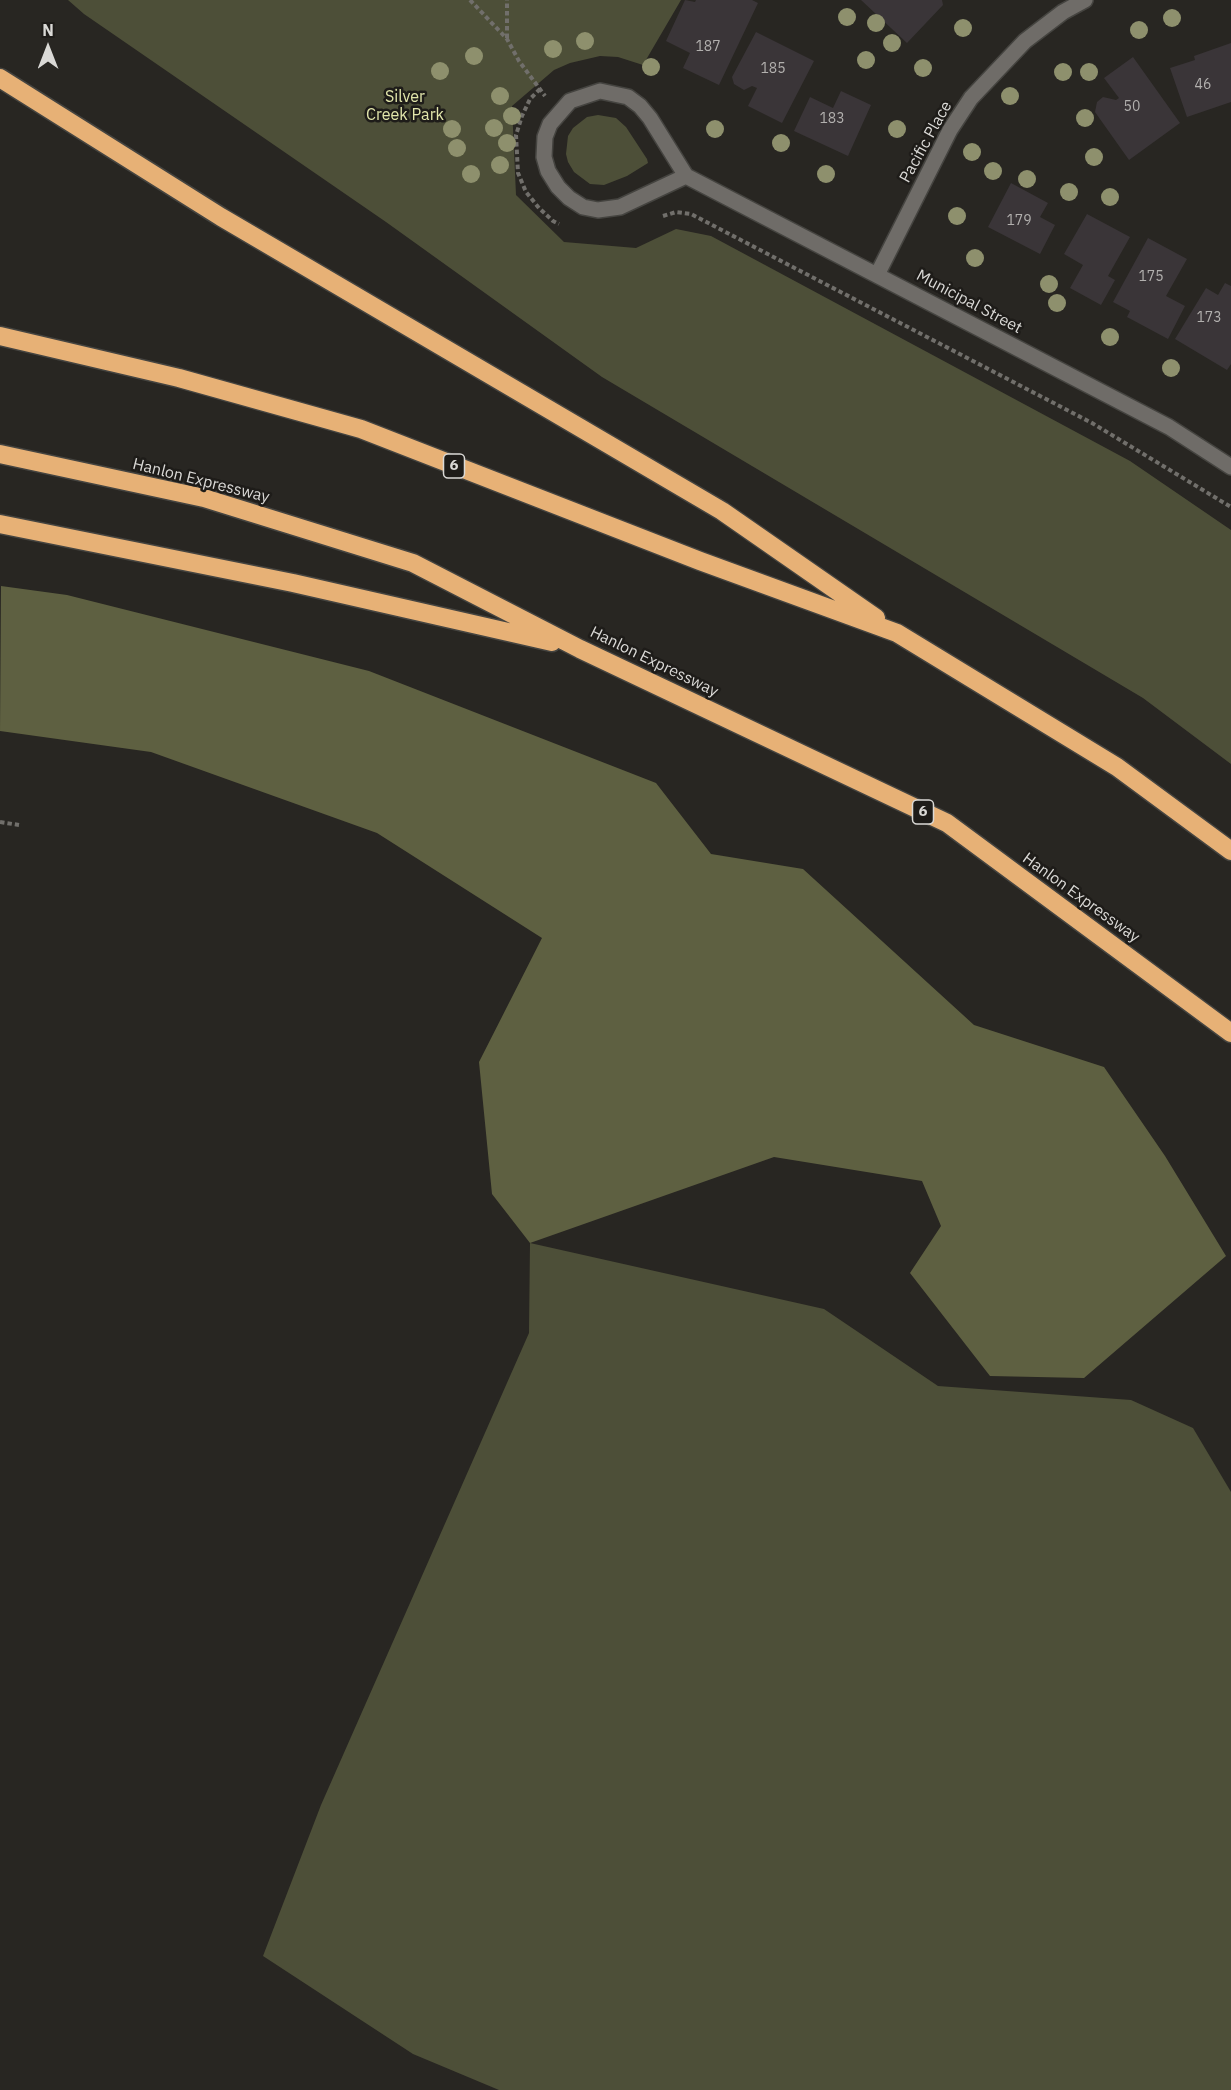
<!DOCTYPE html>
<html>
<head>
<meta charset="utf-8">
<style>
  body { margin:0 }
  #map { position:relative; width:1231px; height:2090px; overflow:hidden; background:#282622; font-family:"IBM Plex Sans",sans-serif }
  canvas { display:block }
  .north { position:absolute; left:18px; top:18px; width:60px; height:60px; -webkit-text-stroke:4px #1e1c19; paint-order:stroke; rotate:0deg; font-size:16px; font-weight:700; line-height:24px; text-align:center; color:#dad9d6 }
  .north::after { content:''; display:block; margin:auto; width:21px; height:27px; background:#dad9d6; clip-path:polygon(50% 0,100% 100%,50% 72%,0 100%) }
</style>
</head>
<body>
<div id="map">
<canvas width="1231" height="2090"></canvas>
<div class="north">N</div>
</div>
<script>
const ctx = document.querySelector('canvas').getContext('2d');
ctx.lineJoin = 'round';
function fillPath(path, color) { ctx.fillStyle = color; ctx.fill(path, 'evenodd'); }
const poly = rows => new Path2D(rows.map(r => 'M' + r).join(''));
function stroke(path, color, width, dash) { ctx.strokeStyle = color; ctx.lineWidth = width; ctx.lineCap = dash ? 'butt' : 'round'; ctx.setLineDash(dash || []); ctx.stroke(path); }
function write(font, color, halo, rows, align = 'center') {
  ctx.font = font + ' "IBM Plex Sans",sans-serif'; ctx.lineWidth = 5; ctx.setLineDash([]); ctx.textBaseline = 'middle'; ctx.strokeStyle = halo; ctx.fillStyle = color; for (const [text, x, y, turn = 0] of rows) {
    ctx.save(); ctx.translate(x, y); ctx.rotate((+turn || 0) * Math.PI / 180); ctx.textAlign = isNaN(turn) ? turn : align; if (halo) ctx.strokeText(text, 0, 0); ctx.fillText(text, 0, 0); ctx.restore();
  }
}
fillPath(poly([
  [68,0,681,0,643,65,618,57,600,56,570,63,554,70,512,106,516,195,564,242,636,248,676,229,711,236,1130,461,1231,530,1231,764,1143,698,602,377,386,222,84,14],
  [598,115,616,118,626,127,647,159,648,163,627,176,604,185,590,184,574,172,568,162,566,154,568,136,573,128,587,117],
  [530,1243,824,1309,938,1386,1131,1400,1193,1428,1231,1492,1231,2090,499,2090,413,2054,263,1956,321,1805,529,1333]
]), '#4d4f38');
fillPath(poly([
  [1,586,67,595,369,671,656,783,711,854,803,869,974,1025,1104,1067,1165,1156,1226,1256,1084,1378,990,1376,910,1273,941,1226,922,1181,774,1157,530,1243,492,1194,479,1062,542,938,377,833,151,752,0,731]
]), '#5e6041');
fillPath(poly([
  [685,0,695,2,696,0,752,0,758,3,719,85,683,68,690,53,666,41],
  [861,0,942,0,943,5,907,43],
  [756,32,814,61,782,123,748,106,757,88,752,86,744,90,734,84,732,77],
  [1231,43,1231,102,1187,117,1170,68,1195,60,1194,56],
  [1133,57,1180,123,1129,160,1095,112,1097,102,1103,97,1116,100,1119,98,1104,78],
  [841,91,871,105,848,156,794,131,810,97,833,108],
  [1011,183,1048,203,1040,217,1055,225,1040,254,988,227],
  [1087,214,1130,237,1108,276,1115,280,1101,305,1070,288,1083,265,1064,254],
  [1148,238,1187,259,1166,296,1185,306,1168,339,1127,317,1130,311,1113,302],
  [1225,283,1231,286,1231,364,1227,370,1175,339,1206,288,1218,295]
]), '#3a3538');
const street = poly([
  [686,176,620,207,598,210,583,207,569,198,558,187,548,171,544,157,545,137,550,124,570,101,600,91,628,97,640,106,650,118,686,176,1169,427,1231,467],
  [877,275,950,130,971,98,1025,41,1063,12,1085,0]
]);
const highway = poly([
  [0,78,221,217,722,511,876,618],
  [0,336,179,378,361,429,700,561,897,633,1117,767,1231,851],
  [0,454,204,498,413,563,580,649,947,823,1231,1033],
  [0,524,293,583,552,642]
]);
stroke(street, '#454440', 18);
stroke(highway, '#454440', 21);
stroke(poly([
  [470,0,507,39,519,61,545,96],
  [507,38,507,0],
  [540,89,530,99,522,116,516,135,518,173,526,192,539,208,553,221,559,224],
  [663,216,676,212,691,214,1092,423,1231,507],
  [0,822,19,825]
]), '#716f6b', 4, [4.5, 3]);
stroke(street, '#6f6c68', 15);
stroke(highway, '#e7b176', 18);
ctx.fillStyle = '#8e906d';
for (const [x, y] of [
  [847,17],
  [1172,18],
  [876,23],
  [963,28],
  [1139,30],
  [585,41],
  [892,43],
  [553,49],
  [474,56],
  [866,60],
  [651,67],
  [923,68],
  [440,71],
  [1063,72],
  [1089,72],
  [500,96],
  [1010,96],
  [512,116],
  [1085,118],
  [494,128],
  [452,129],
  [715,129],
  [897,129],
  [507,143],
  [781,143],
  [457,148],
  [972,152],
  [1094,157],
  [500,165],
  [993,171],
  [471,174],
  [826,174],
  [1027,179],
  [1069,192],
  [1110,197],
  [957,216],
  [975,258],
  [1049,284],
  [1057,303],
  [1110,337],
  [1171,368]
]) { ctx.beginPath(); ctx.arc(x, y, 9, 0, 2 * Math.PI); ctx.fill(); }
write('14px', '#b2b0ae', null, [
  ["187",708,47],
  ["185",773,69],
  ["46",1203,85],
  ["50",1132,107],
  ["183",832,119],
  ["179",1019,221],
  ["175",1151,277],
  ["173",1209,318]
]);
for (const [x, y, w] of [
  [454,466,21],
  [923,812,21]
]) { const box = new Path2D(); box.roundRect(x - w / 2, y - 12, w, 24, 4.5); ctx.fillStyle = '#1e1c19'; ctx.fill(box); stroke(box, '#dad9d6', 1.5); }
write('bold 15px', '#dad9d6', null, [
  ["6",454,466],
  ["6",923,812]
]);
write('16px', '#e2e6ab', '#1e1c19', [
  ["Silver",405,97],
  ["Creek Park",405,115]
]);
write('16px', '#dad9d6', '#1e1c19', [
  ["Pacific Place",926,142,-61],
  ["Municipal Street",969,302,28],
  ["Hanlon Expressway",201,481,14],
  ["Hanlon Expressway",654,662,26],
  ["Hanlon Expressway",1081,898,36]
]);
</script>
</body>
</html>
